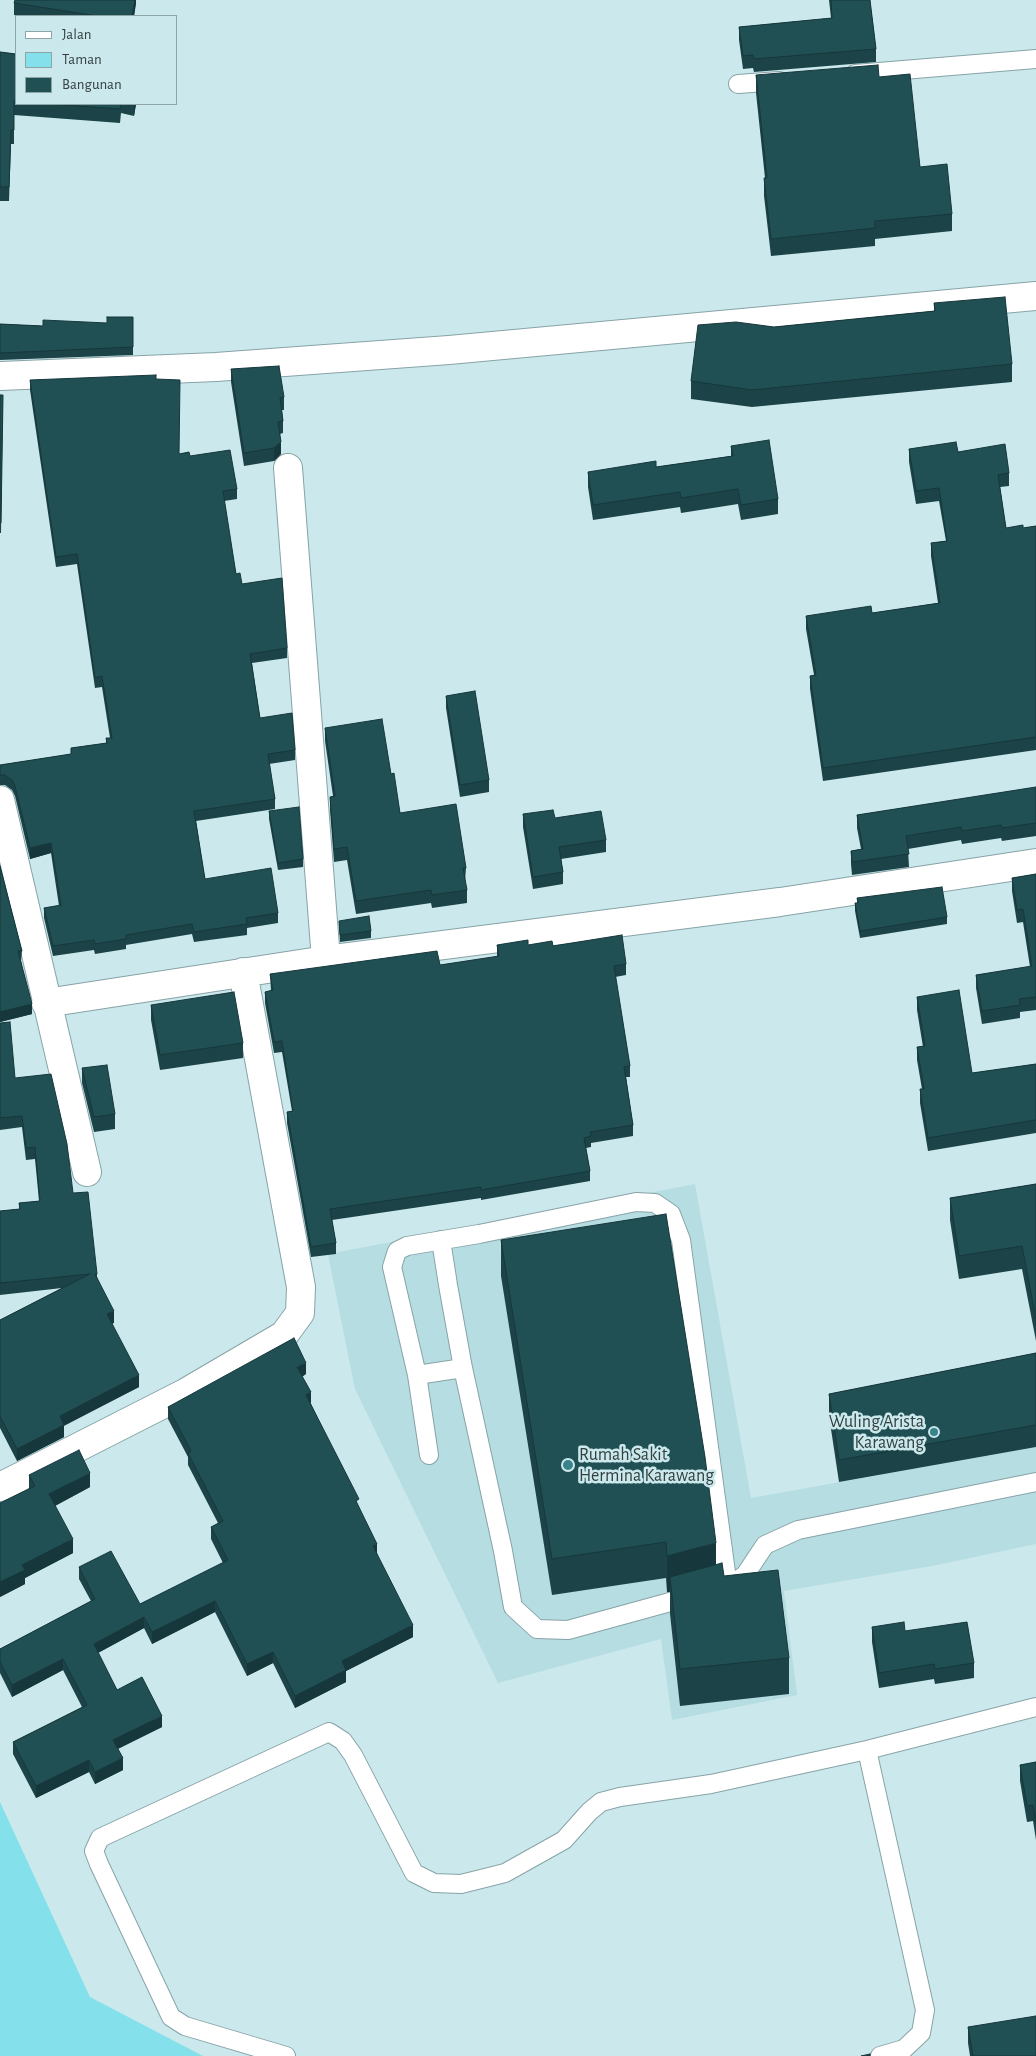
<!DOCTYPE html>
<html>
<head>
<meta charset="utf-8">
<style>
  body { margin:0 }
  #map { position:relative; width:1036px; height:2056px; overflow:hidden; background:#cbe9ec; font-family:"Alegreya Sans",sans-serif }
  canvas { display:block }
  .legend { position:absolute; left:15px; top:15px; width:162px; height:90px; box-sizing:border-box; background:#cbe9ec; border:1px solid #8ea5a7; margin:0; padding:6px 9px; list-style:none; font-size:15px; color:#333f40 }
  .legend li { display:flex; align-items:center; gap:10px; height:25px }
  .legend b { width:25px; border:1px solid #8ea5a7 }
</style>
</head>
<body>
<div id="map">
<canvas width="1036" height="2056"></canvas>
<ul class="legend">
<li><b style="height:6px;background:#fff"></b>Jalan</li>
<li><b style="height:14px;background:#84e0ea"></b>Taman</li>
<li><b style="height:14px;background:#204f54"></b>Bangunan</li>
</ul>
</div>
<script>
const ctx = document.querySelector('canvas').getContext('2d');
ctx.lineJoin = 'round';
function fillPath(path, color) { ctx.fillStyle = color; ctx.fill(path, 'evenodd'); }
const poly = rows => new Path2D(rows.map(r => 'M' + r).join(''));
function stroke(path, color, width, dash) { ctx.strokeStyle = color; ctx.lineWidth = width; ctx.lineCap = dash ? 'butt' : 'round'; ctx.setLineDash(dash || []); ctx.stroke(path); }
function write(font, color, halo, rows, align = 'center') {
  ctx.font = font + ' "Alegreya Sans",sans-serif'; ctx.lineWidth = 5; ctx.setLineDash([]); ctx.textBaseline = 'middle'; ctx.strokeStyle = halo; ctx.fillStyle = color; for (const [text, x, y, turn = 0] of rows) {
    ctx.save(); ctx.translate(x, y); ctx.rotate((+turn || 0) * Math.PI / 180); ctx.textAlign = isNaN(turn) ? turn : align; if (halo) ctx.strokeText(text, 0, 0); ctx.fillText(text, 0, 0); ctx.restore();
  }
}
fillPath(poly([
  [695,1184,751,1498,1036,1447,1036,1544,932,1566,784,1591,797,1695,672,1720,661,1639,498,1683,355,1389,328,1254]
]), '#b6dde2');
fillPath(poly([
  [0,1802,90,1997,203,2056,0,2056]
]), '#84e0ea');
const service = poly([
  [855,74,1036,59],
  [738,84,779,81],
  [441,1240,448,1285,463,1368,503,1551,513,1607,537,1629,568,1630,692,1596],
  [417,1375,463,1368],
  [429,1455,417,1375,392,1267,397,1251,407,1246,479,1234,636,1202,655,1203,671,1214,681,1240,728,1587],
  [727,1587,745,1575,765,1545,798,1530,1036,1482],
  [867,1750,925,2010,921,2033,904,2049,880,2056],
  [286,2056,185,2026,171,2017,99,1864,94,1851,100,1838,329,1732,343,1741,353,1755,414,1873,434,1883,461,1884,505,1873,564,1840,589,1812,601,1802,620,1797,711,1784,867,1750,1036,1707]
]);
const minor = poly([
  [0,376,216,367,449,350,1036,296],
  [0,800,87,1172],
  [326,960,780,902,1036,863],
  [46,1003,326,960,288,468],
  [0,1487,185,1393,284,1335,300,1313,301,1287,243,972]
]);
stroke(service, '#87a3a7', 20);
stroke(minor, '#87a3a7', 30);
stroke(service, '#fff', 18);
stroke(minor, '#fff', 28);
fillPath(poly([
  [136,0,134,16,21,16,14,15,14,3],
  [829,0,870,0,876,49,876,62,754,72,753,68,743,69,739,40,739,27,831,18],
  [0,52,16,54,16,104,136,104,134,116,121,113,120,123,14,115,14,144,11,144,9,201,0,201],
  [756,75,879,77,920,167,952,214,952,231,875,239,875,246,771,256,764,196,764,178,765,178,756,93],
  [934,303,1012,364,1012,382,752,407,691,399,691,381,774,327,934,311],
  [133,317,133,355,0,360,0,324,43,326,107,323],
  [231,369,284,397,284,410,282,410,283,421,283,433,280,434,281,454,274,461,244,466,231,382],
  [156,379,179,454,190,456,237,489,237,499,224,501,236,574,242,584,287,648,287,658,252,663,260,718,295,750,295,760,269,764,275,799,275,809,196,821,205,879,278,913,278,923,247,928,247,935,194,942,192,934,126,945,126,949,95,954,94,950,53,956,44,918,44,908,59,906,51,853,30,859,15,796,12,790,5,785,0,785,0,765,71,754,71,748,106,743,106,738,110,738,102,687,95,688,77,564,56,567,30,390,30,380],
  [0,395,3,395,1,533,0,533],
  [731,446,778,499,778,514,741,520,738,504,681,513,680,507,593,520,588,487,588,472,656,467,731,456],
  [909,449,958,452,1009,473,1009,486,1000,487,1006,528,1023,528,1036,526,1036,750,823,781,810,689,810,676,814,675,806,629,806,616,872,613,938,603,931,556,931,543,946,541,939,501,916,504,909,462],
  [446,696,489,780,489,792,460,797,446,708],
  [325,728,391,774,400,813,466,868,465,881,467,890,467,903,432,908,431,903,356,914,347,860,334,862,330,810,330,797,333,796,325,741],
  [1036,788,1036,836,1002,841,1001,838,962,844,961,840,908,849,909,867,852,875,851,864,851,851,861,849,857,828,857,815],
  [269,811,303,859,303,867,278,870,269,819],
  [523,814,555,818,606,840,606,852,561,859,563,872,563,884,533,889,523,827],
  [0,866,22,951,21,961,32,1014,0,1022],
  [1036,874,1036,1010,1020,1012,1020,1018,982,1024,976,988,976,975,1030,967,1023,922,1017,923,1012,891,1012,878],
  [857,898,947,917,947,924,860,938,855,911,855,903,857,903],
  [339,921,371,931,371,938,340,942],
  [497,945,528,945,553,946,626,964,626,975,615,977,630,1066,630,1077,626,1077,633,1125,633,1136,591,1143,591,1147,586,1148,590,1171,590,1181,481,1200,481,1198,332,1220,336,1243,336,1254,311,1257,287,1123,287,1112,292,1111,282,1052,274,1053,265,1003,265,992,271,991,270,974,440,965,497,957],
  [917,997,972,1073,1036,1064,1036,1133,928,1151,920,1103,920,1089,922,1089,917,1060,917,1047,923,1047,917,1010],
  [151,1005,243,1043,243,1058,160,1070,151,1020],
  [0,1023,15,1078,73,1193,97,1274,97,1277,114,1323,112,1323,139,1387,64,1425,64,1437,17,1461,0,1428,0,1320,62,1288,0,1295,0,1211,19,1209,19,1203,39,1201,35,1159,26,1160,22,1127,0,1130],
  [82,1068,115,1114,115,1129,94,1132,82,1083],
  [1036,1184,1036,1341,1022,1269,959,1279,950,1220,950,1198],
  [501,1240,724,1576,789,1658,789,1694,680,1706,670,1614,670,1592,667,1592,666,1578,552,1595,501,1276],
  [1036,1353,1036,1447,839,1482,829,1416,829,1394],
  [306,1374,302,1377,311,1404,359,1507,377,1554,413,1637,346,1671,346,1682,295,1708,273,1663,247,1676,215,1612,152,1644,144,1628,98,1653,117,1690,162,1727,118,1749,123,1770,95,1784,89,1772,36,1798,13,1754,13,1742,82,1707,63,1670,12,1697,0,1673,0,1649,91,1601,79,1579,79,1567,140,1604,223,1563,211,1539,211,1527,218,1523,188,1465,188,1457,168,1419,168,1407],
  [29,1475,90,1487,55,1506,73,1553,25,1578,25,1584,0,1597,29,1488],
  [872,1627,905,1631,974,1663,974,1678,935,1684,934,1679,879,1688,872,1642],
  [1036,1762,1036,1840,1033,1821,1027,1822,1020,1781,1020,1765],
  [968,2027,1036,2056,970,2056,968,2043]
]), '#1c4448');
fillPath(poly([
  [135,0,136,0,136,4,134,16,132,16],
  [134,104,136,104,134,116],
  [281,442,281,454,274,461,274,448],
  [51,843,51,853,30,859,30,848],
  [32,1004,32,1014,0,1022,0,1012],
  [114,1311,114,1323,107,1326,107,1314],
  [306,1363,306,1374,297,1379,297,1367],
  [139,1375,139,1387,60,1428,60,1416],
  [311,1392,311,1404,306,1395],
  [64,1425,64,1437,17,1461,17,1449],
  [90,1473,90,1487,49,1509,49,1494],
  [73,1539,73,1553,25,1578,25,1584,0,1597,0,1582,22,1565],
  [716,1543,716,1579,670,1577,670,1592,667,1592,667,1556],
  [377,1544,377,1556,373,1546],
  [215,1601,215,1612,152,1644,152,1632],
  [144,1617,144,1628,94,1655,94,1644],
  [413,1625,413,1637,346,1671,346,1682,295,1708,295,1696,342,1661],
  [273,1652,273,1663,247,1676,247,1664],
  [63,1659,63,1670,12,1697,12,1685],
  [162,1716,162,1727,113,1751,113,1740],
  [123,1758,123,1770,95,1784,95,1772],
  [89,1760,89,1772,36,1798,36,1786]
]), '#16373b');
const building = poly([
  [15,0,135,0,132,16,97,16,14,3,15,0],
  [831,0,870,0,876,49,754,59,753,55,743,56,739,27,832,18,831,0],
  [0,52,16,54,16,101,14,101,14,130,11,130,9,187,0,187,0,52],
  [878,65,879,77,910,74,920,167,947,164,952,214,875,221,875,228,771,239,764,178,767,178,756,75,878,65],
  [49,104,121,104,120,109,49,104],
  [1005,297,1012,364,752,390,691,381,698,325,736,322,774,327,935,311,934,303,1005,297],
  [107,317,133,317,133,347,0,353,0,324,43,326,43,320,107,323,107,317],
  [279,366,284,397,280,398,283,421,278,422,281,442,274,448,244,453,231,369,279,366],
  [156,375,156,379,180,380,179,454,189,452,190,456,230,450,237,489,223,491,236,574,240,573,242,584,282,578,287,648,250,654,260,718,292,713,295,750,268,754,275,799,194,811,205,879,271,868,278,913,246,918,247,924,194,932,192,924,126,935,126,939,95,944,94,940,53,946,44,908,61,905,51,843,30,848,15,786,12,780,5,775,0,775,0,765,71,754,71,748,107,743,106,738,112,738,102,676,95,678,77,554,56,557,30,380,156,375],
  [0,395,3,395,1,523,0,523,0,395],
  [769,440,778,499,741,505,738,489,681,498,680,492,593,505,588,472,656,461,656,467,733,456,731,446,769,440],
  [956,442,958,452,1005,444,1009,473,998,475,1006,528,1023,525,1023,528,1036,526,1036,737,823,768,810,676,816,675,806,616,871,606,872,613,940,603,931,543,947,541,939,488,916,491,909,449,956,442],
  [475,691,489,780,460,785,446,696,475,691],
  [382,719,391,774,394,773,400,813,456,804,466,868,463,868,467,890,432,895,431,890,356,901,347,847,334,849,330,797,335,796,325,728,382,719],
  [1036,787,1036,823,1002,828,1001,825,962,831,961,827,906,836,909,854,852,862,851,851,863,849,857,815,1036,787],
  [299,807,303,859,278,863,269,811,299,807],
  [553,810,555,818,601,811,606,840,559,847,563,872,533,877,523,814,553,810],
  [0,866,22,951,18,951,32,1004,0,1012,0,866],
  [1036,874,1036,997,1019,999,1020,1005,982,1011,976,975,1032,966,1023,909,1017,910,1012,878,1036,874],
  [942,887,947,917,860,931,855,903,858,903,857,898,942,887],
  [369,916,371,931,340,935,339,921,369,916],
  [622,935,626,964,614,966,630,1066,624,1067,633,1125,590,1132,591,1136,584,1138,590,1171,481,1190,481,1187,330,1209,336,1243,311,1247,287,1112,293,1111,282,1041,274,1042,265,992,273,990,270,974,437,951,440,965,499,956,497,945,528,940,528,945,552,941,553,946,622,935],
  [959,990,972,1073,1036,1064,1036,1120,928,1138,920,1089,924,1089,917,1047,925,1046,917,997,959,990],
  [234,992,243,1043,160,1055,151,1005,234,992],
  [10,1022,15,1078,51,1074,67,1144,73,1193,88,1192,97,1274,95,1274,114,1311,107,1314,139,1375,60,1416,64,1425,17,1449,0,1416,0,1320,90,1274,0,1283,0,1211,20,1209,19,1203,40,1201,35,1147,26,1148,22,1116,0,1118,0,1023,10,1022],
  [107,1065,115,1114,94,1117,82,1068,107,1065],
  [1036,1184,1036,1319,1022,1246,959,1256,950,1198,1036,1184],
  [666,1214,705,1457,716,1543,667,1556,666,1542,552,1559,501,1240,666,1214],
  [294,1338,306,1363,297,1367,311,1392,306,1395,359,1499,356,1501,377,1544,373,1546,413,1625,342,1661,346,1670,295,1696,273,1652,247,1664,215,1601,152,1632,144,1617,94,1644,117,1690,142,1677,162,1716,113,1740,123,1758,95,1772,89,1760,36,1786,13,1742,87,1705,63,1659,12,1685,0,1662,0,1649,95,1599,79,1567,111,1551,140,1604,228,1560,211,1527,223,1521,188,1453,191,1451,168,1407,294,1338],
  [1036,1353,1036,1425,839,1460,829,1394,1036,1353],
  [79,1450,90,1473,49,1494,73,1539,22,1565,25,1570,0,1582,0,1503,35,1486,29,1475,79,1450],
  [722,1563,724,1576,778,1570,789,1658,680,1669,670,1577,722,1563],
  [904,1622,905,1631,967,1622,974,1663,935,1669,934,1664,879,1673,872,1627,904,1622],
  [1036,1762,1036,1824,1033,1805,1027,1806,1020,1765,1036,1762],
  [1036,2016,1036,2056,973,2056,968,2027,1036,2016],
  [870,2054,870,2056,861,2056,870,2054]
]);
fillPath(building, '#204f54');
stroke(building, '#16373b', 1);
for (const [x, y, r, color] of [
  [934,1432,5,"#3b838b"],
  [568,1465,6,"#3b838b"]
]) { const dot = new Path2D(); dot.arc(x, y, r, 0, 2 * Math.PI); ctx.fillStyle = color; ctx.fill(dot); stroke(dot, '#cbe9ec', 2); }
write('18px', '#333f40', '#cbe9ec', [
  ["Wuling Arista",924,1422],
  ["Karawang",924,1443],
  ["Rumah Sakit",579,1455,"left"],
  ["Hermina Karawang",579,1476,"left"]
], 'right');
</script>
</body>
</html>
